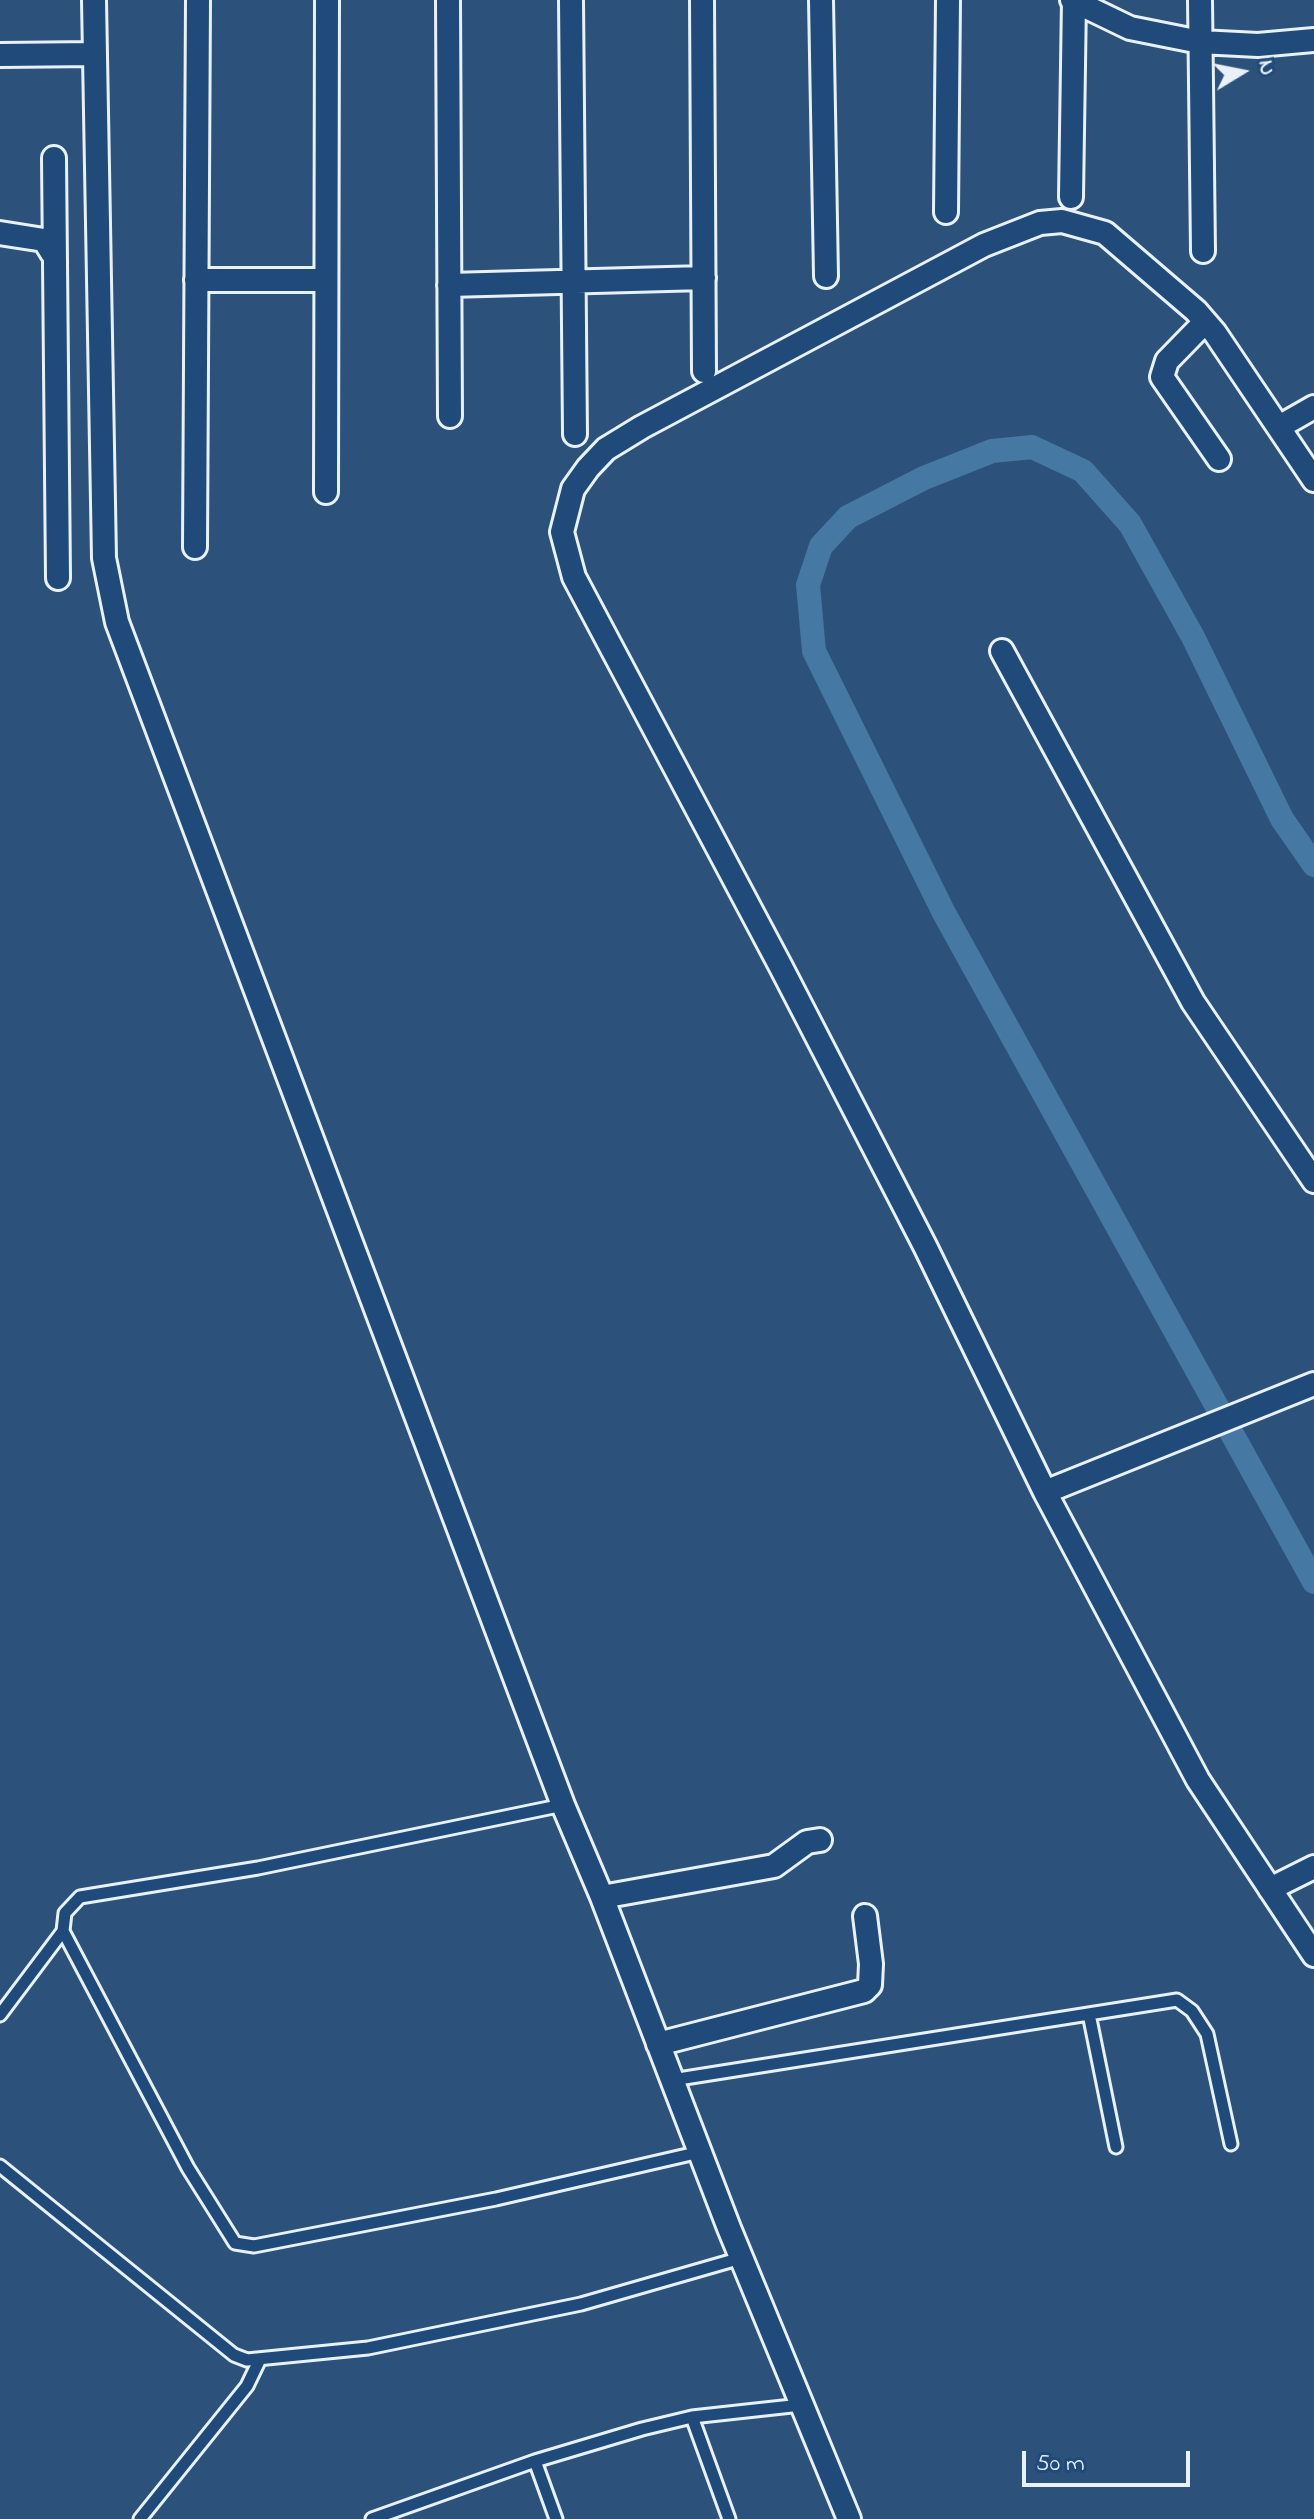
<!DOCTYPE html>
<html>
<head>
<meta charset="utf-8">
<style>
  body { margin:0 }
  #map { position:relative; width:1314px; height:2519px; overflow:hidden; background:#2c517b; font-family:"Indie Flower",sans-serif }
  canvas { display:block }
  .north { position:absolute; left:1202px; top:32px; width:80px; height:80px; -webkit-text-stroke:6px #1f4a7a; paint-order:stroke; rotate:80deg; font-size:22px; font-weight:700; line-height:32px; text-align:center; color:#e8f1f8 }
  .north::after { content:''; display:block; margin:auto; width:28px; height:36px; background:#e8f1f8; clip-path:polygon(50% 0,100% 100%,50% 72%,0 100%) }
  .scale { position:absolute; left:1022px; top:2451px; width:168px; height:36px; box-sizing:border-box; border:4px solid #e8f1f8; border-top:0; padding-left:10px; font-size:24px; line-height:28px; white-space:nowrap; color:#e8f1f8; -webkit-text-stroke:6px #1f4a7a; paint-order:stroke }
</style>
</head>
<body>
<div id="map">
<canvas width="1314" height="2519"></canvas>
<div class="north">N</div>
<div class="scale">50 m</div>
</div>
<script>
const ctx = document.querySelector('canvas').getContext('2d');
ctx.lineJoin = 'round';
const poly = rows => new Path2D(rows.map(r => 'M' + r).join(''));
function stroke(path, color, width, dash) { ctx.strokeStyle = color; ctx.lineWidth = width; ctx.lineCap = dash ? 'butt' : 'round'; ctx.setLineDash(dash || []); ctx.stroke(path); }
stroke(poly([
  [1314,865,1282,819,1193,637,1130,524,1083,471,1032,447,992,451,924,478,848,517,821,546,808,585,814,651,944,913,1314,1582]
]), '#4578a2', 24);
const service = poly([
  [63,1931,188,2168,235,2243,254,2246,496,2199,700,2152],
  [1089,2014,1116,2147],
  [0,2015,63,1931,65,1913,80,1897,258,1868,563,1805],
  [672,2080,1177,2000,1192,2011,1207,2034,1231,2144],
  [0,2166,234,2355,247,2360,368,2348,581,2304,741,2258],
  [692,2417,729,2519],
  [535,2461,556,2519],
  [140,2519,247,2386,260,2359],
  [372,2519,535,2461,642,2429,692,2417,801,2405]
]);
const minor = poly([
  [94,0,104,558,117,622,563,1805,602,1897,729,2228,849,2519],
  [448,0,450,416],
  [571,0,575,434],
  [702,0,704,371],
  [821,0,826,276],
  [1072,0,1130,28,1200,42,1258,45,1314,40],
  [1200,0,1203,251],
  [0,55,94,54],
  [54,158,58,578],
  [1071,197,1074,0],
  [946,212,948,0],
  [0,233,44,240,52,253],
  [196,280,326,280],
  [449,285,704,278],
  [1205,322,1167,361,1162,377,1219,459],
  [1279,427,1314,407],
  [1314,480,1215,333,1196,311,1105,233,1062,221,1040,223,984,245,642,427,606,449,588,468,573,489,562,532,574,577,781,967,925,1246,1045,1492,1198,1780,1314,1955],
  [326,492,327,0],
  [195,547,198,0],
  [1002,651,1193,1002,1314,1181],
  [1045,1492,1314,1384],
  [1270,1889,1314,1867],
  [602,1897,774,1866,807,1842,820,1840],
  [658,2044,864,1991,870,1985,871,1964,865,1916]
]);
stroke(service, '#e8f1f8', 17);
stroke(minor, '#e8f1f8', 28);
stroke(service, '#1f4a7a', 11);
stroke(minor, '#1f4a7a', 22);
</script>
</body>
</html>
